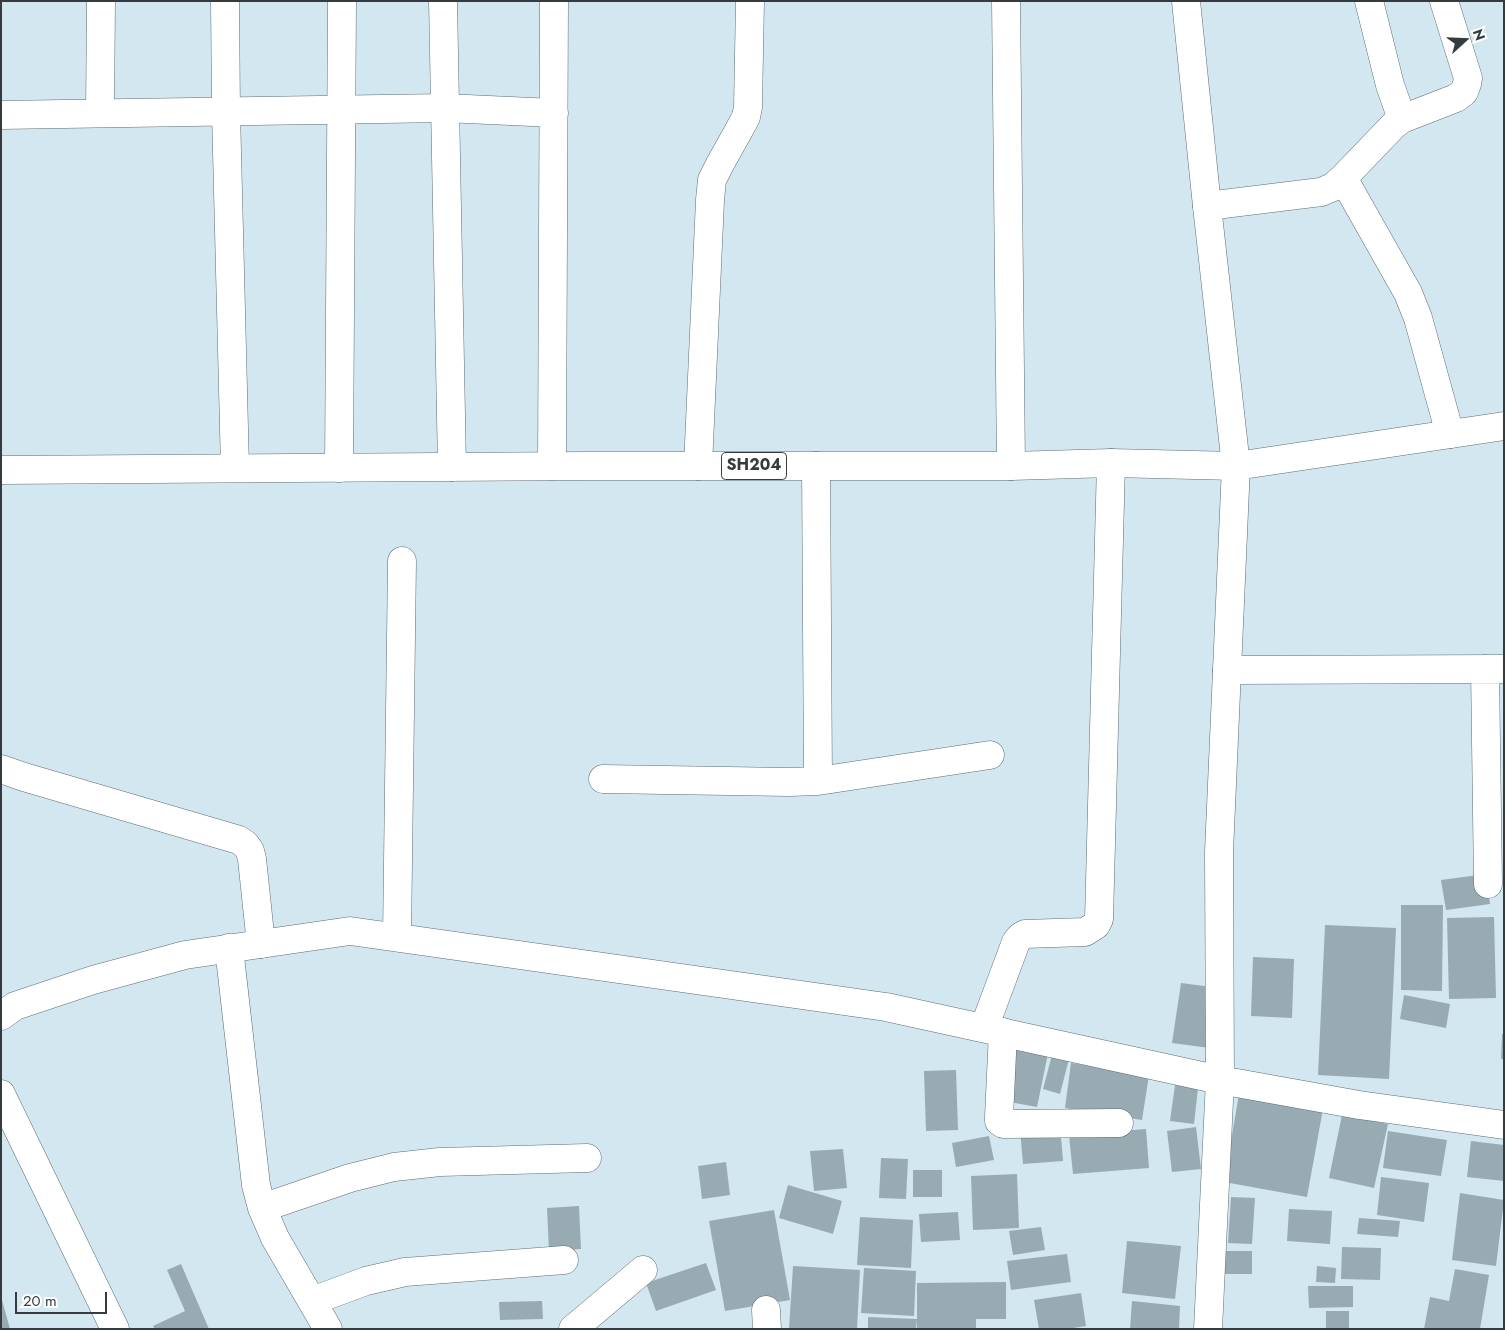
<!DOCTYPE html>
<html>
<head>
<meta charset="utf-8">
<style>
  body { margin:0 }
  #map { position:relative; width:1505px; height:1330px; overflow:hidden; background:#d2e7ef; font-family:Jost,sans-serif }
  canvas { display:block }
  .frame { position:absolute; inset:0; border:2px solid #343c3f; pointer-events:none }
  .north { position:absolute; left:1440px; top:15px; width:50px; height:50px; -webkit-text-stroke:4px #fff; paint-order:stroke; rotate:70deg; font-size:14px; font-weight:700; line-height:20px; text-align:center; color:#343c3f }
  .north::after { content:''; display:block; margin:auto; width:18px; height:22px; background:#343c3f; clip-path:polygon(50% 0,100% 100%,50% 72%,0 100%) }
  .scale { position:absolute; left:15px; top:1292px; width:92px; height:22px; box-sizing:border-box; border:2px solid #343c3f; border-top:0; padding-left:6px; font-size:15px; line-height:18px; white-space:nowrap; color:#343c3f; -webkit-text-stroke:4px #fff; paint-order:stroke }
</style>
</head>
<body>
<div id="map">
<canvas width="1505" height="1330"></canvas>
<div class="frame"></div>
<div class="north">N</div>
<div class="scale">20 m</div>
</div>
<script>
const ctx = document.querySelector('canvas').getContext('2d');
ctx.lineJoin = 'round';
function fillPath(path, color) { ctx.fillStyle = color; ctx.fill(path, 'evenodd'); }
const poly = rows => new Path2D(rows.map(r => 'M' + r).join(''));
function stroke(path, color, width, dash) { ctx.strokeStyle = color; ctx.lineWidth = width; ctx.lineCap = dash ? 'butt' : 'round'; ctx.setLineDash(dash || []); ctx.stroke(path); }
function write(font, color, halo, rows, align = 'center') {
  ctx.font = font + ' Jost,sans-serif'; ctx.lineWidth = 4; ctx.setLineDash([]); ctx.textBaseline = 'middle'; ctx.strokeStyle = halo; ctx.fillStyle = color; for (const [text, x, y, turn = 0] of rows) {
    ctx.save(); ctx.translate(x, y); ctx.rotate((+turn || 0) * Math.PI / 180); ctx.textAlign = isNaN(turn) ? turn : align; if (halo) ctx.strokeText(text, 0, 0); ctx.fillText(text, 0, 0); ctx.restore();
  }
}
fillPath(poly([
  [1486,874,1490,904,1446,910,1441,880],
  [1401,905,1443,905,1442,991,1401,990],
  [1494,917,1496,998,1449,999,1447,918],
  [1325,925,1396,928,1389,1079,1318,1075],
  [1253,957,1294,959,1292,1018,1251,1016],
  [1181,983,1219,988,1210,1048,1172,1043],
  [1404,995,1450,1004,1446,1028,1400,1019],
  [1502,1034,1504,1034,1504,1059,1501,1059],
  [1017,1037,1050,1044,1037,1107,1004,1101],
  [1053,1051,1070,1055,1060,1094,1043,1089],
  [1071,1063,1149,1075,1142,1120,1065,1108],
  [956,1070,958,1130,926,1131,924,1071],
  [1175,1085,1198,1088,1194,1124,1170,1121],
  [1239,1094,1323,1109,1307,1197,1224,1182],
  [1342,1115,1388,1124,1374,1188,1329,1178],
  [1060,1125,1063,1161,1023,1164,1020,1129],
  [1196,1127,1201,1169,1172,1172,1167,1131],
  [1146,1129,1149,1168,1073,1174,1069,1135],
  [1388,1131,1447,1140,1441,1176,1383,1168],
  [989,1136,994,1160,956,1167,952,1143],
  [1471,1141,1504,1145,1504,1181,1467,1177],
  [843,1149,847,1188,814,1191,810,1151],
  [881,1158,908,1159,906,1199,879,1198],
  [726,1162,730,1195,702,1199,698,1166],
  [913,1170,942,1170,942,1197,913,1197],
  [1017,1174,1019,1228,973,1230,971,1176],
  [1381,1177,1429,1183,1424,1222,1377,1215],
  [788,1185,842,1201,833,1234,779,1218],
  [1460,1193,1504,1200,1496,1266,1452,1260],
  [1231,1197,1255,1198,1252,1244,1228,1243],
  [579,1206,581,1249,549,1251,547,1208],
  [1289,1209,1332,1211,1330,1244,1287,1241],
  [774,1210,790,1300,725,1311,709,1221],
  [958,1212,960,1240,921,1242,919,1214],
  [860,1217,913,1220,911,1268,857,1265],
  [1359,1218,1400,1221,1398,1237,1357,1234],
  [1041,1227,1045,1250,1013,1255,1009,1231],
  [1127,1241,1181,1246,1175,1299,1122,1293],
  [1342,1247,1381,1248,1380,1280,1341,1279],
  [1221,1251,1252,1251,1252,1274,1221,1274],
  [1067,1254,1071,1282,1011,1290,1007,1261],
  [706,1263,716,1290,656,1311,646,1283],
  [181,1264,209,1329,155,1329,153,1326,185,1311,167,1270],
  [793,1266,860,1270,857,1329,789,1329],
  [1317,1266,1336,1268,1335,1283,1316,1282],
  [864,1268,916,1271,914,1316,861,1313],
  [1455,1269,1489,1275,1480,1329,1424,1329,1430,1297,1449,1301],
  [1006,1282,1006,1319,976,1319,976,1329,917,1329,917,1283],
  [1308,1286,1353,1286,1353,1307,1309,1308],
  [1081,1293,1086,1326,1067,1329,1039,1329,1034,1300],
  [1,1300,2,1300,10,1329,1,1329],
  [542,1301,543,1319,500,1320,499,1302],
  [1132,1301,1180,1306,1179,1329,1130,1329],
  [1326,1311,1349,1311,1349,1329,1326,1329],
  [868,1317,917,1319,916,1329,868,1329]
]), '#98abb3');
const street = poly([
  [225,1,226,112,235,468],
  [443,1,452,467],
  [1006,1,1011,466],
  [1369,1,1390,85,1402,119],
  [100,113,101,1],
  [1,115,445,108,554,113],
  [1343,178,1408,293,1418,318,1450,434],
  [1207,206,1321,192,1333,187,1343,178,1394,125,1402,119,1456,98,1464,92,1467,84,1468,78,1444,1],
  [552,466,554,1],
  [698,466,710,200,712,180,720,164,739,130,746,117,748,107,750,1],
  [816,466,818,781],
  [339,468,342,1],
  [1485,669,1488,884],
  [1227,670,1504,669],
  [1,769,24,777,239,840,246,845,250,851,252,859,261,944],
  [603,779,789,782,818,781,990,755],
  [397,937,402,561],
  [229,948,256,1185,262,1208,275,1238,328,1329],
  [984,1028,1016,942,1020,937,1025,934,1085,932,1096,925,1099,919,1111,463],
  [1003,1032,999,1117,999,1121,1003,1124,1119,1123],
  [262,1208,350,1178,394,1167,440,1162,587,1158],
  [312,1301,366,1281,405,1272,564,1260],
  [766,1310,767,1329],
  [573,1329,643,1270]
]);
const secondary = poly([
  [1186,1,1207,206,1236,466,1219,852,1220,1080,1208,1329],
  [1,1016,15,1006,93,980,185,955,350,931,886,1007,1220,1080,1359,1105,1504,1125],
  [1,1094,115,1329]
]);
const primary = poly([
  [1,470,588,466,1011,466,1111,463,1236,466,1504,426]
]);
stroke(street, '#5b6d74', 29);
stroke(secondary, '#5b6d74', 29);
stroke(primary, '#5b6d74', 29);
stroke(street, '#fff', 28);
stroke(secondary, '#fff', 28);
stroke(primary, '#fff', 28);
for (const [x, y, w] of [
  [754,466,65]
]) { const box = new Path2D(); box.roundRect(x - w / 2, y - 13.5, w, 27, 4); ctx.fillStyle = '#fff'; ctx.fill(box); stroke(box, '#343c3f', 1); }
write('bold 16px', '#343c3f', null, [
  ["SH204",754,466]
]);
</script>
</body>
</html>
